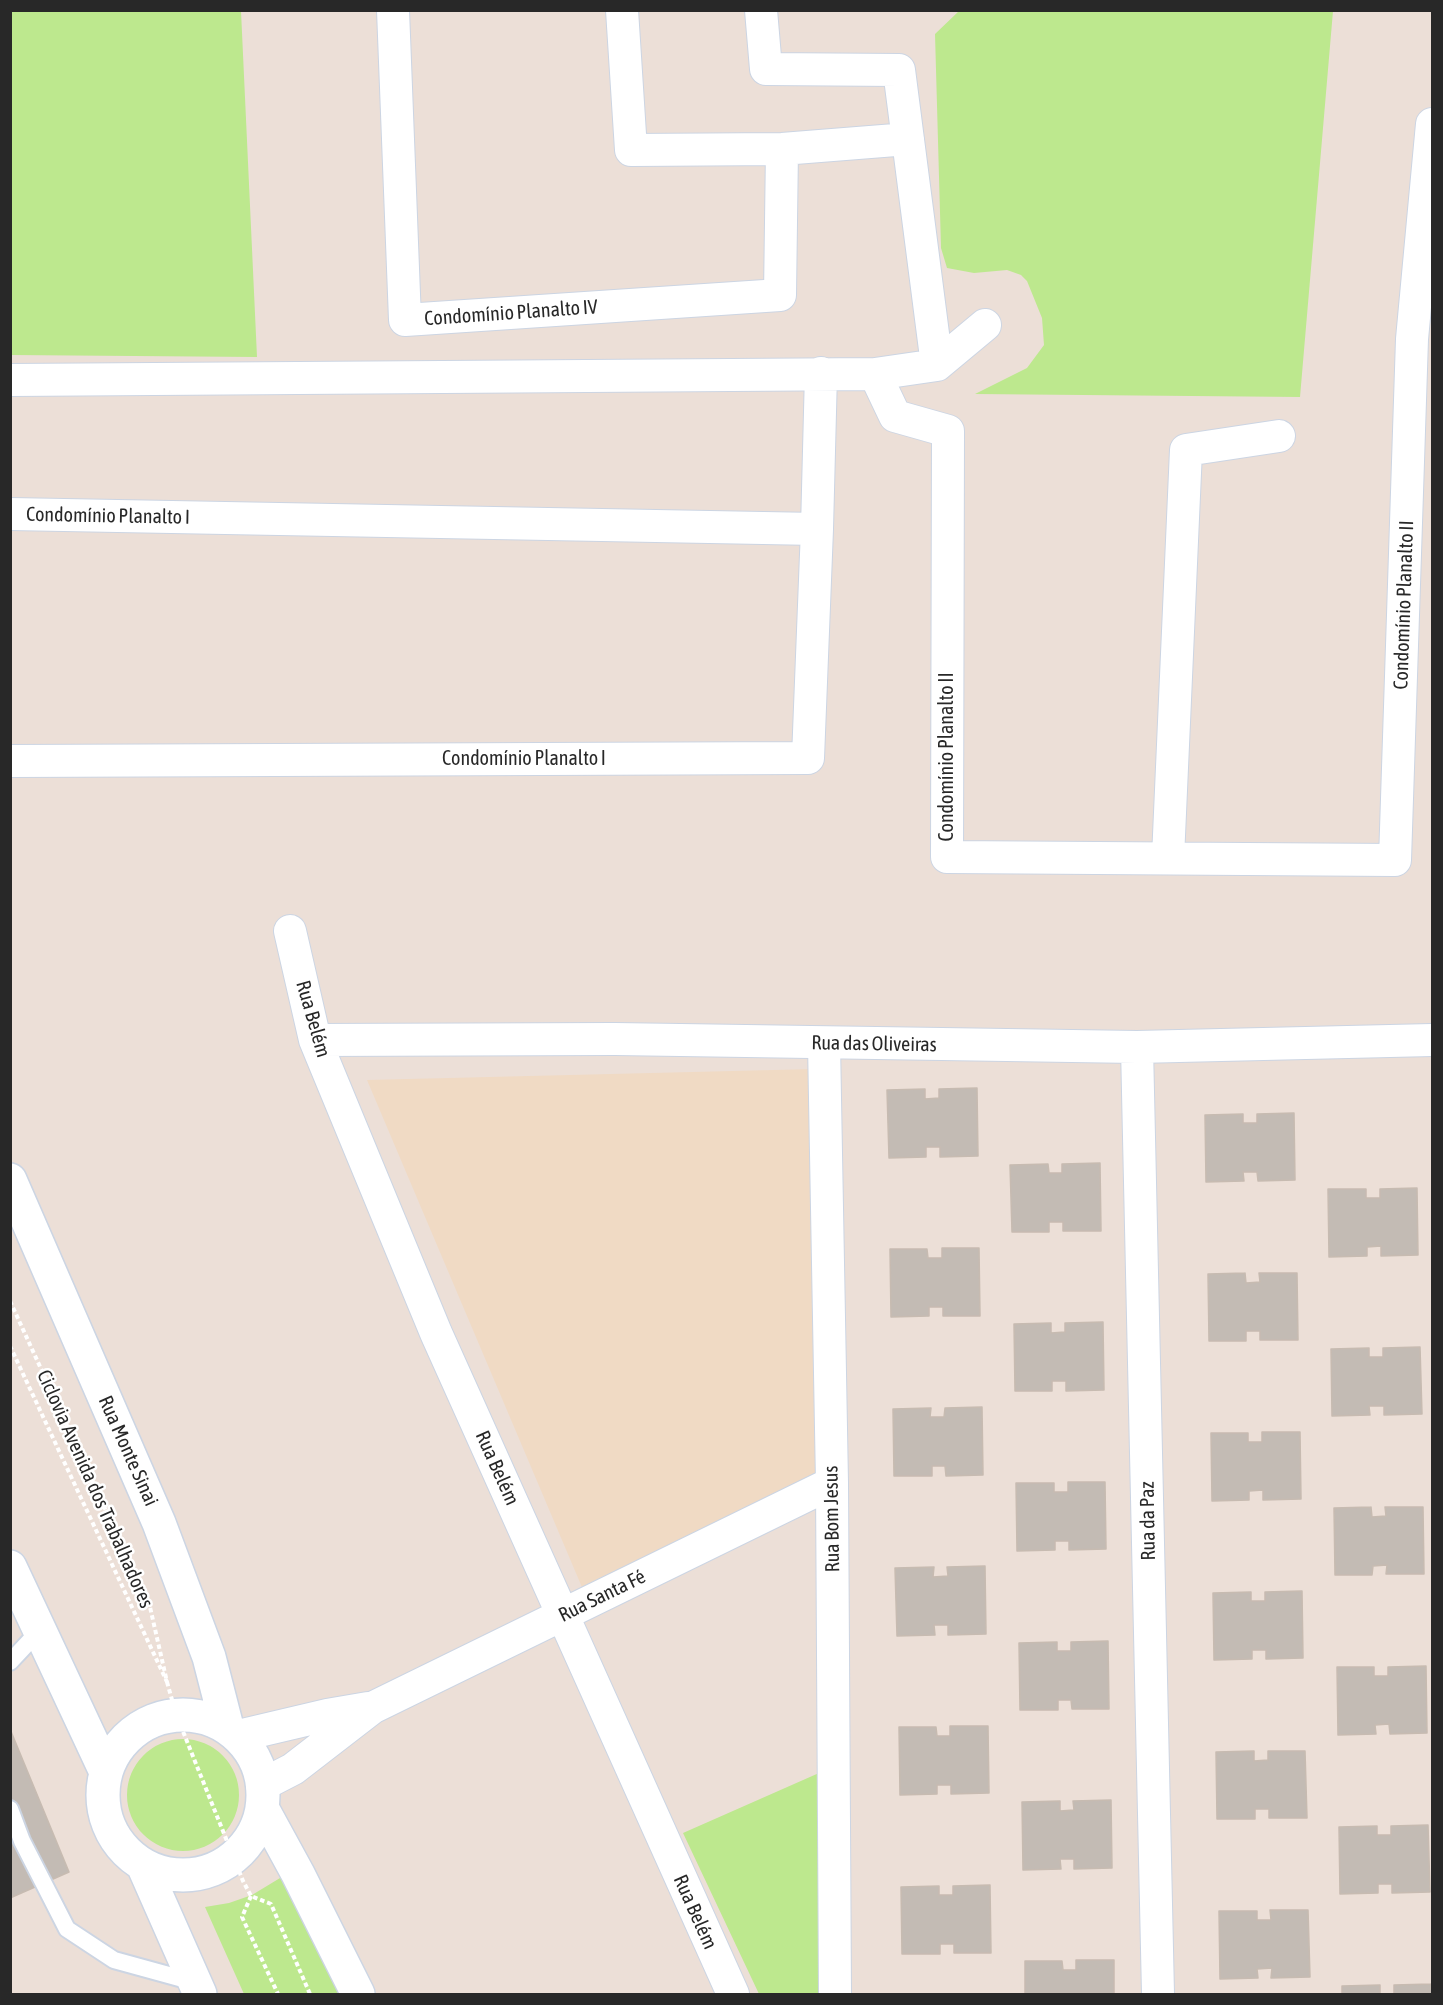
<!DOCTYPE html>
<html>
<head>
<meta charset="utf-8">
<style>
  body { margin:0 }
  #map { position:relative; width:1443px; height:2005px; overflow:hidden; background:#ecdfd7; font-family:"Asap Condensed",sans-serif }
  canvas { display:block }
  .frame { position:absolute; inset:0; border:12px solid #282828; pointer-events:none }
</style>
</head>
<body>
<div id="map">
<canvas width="1443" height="2005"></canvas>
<div class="frame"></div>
</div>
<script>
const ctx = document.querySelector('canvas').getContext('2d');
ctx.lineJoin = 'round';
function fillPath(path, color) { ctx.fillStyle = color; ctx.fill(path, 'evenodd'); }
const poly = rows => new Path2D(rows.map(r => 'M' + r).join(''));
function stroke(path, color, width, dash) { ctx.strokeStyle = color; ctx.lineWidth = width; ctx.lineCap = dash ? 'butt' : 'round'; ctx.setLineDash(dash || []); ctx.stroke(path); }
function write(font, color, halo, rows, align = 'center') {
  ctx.font = font + ' "Asap Condensed",sans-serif'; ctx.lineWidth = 5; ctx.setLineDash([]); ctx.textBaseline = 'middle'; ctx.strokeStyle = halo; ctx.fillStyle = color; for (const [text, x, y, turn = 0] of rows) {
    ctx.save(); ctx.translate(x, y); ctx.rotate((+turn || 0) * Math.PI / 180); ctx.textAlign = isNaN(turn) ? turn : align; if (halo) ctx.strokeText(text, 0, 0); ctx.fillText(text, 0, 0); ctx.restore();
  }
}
fillPath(poly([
  [814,1069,826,1475,584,1592,367,1080]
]), '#f0dac4');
fillPath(poly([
  [11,10,241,11,257,357,11,355],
  [959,11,1333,11,1300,397,975,394,1027,368,1044,345,1042,318,1027,281,1021,275,1007,270,974,273,947,268,941,248,935,34],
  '127 1795a56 56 0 1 1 112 0a56 56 0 1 1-112 0Z',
  [819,1773,823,1994,759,1994,683,1833],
  [285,1875,341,1994,244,1994,205,1907,229,1903,252,1895]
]), '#bde88e');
const building = poly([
  [977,1088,978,1156,940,1157,940,1147,926,1147,926,1157,889,1158,887,1090,925,1089,925,1099,939,1098,939,1089,977,1088],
  [1294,1113,1295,1180,1258,1181,1257,1172,1243,1172,1244,1181,1206,1182,1205,1115,1243,1114,1243,1123,1257,1123,1257,1114,1294,1113],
  [1100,1163,1101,1231,1063,1231,1063,1222,1049,1222,1049,1232,1012,1232,1010,1165,1048,1164,1049,1173,1062,1173,1062,1164,1100,1163],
  [1417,1188,1418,1255,1381,1256,1381,1246,1367,1247,1367,1256,1329,1257,1328,1189,1366,1189,1366,1198,1380,1198,1380,1189,1417,1188],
  [942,1248,979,1248,980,1316,943,1316,943,1307,929,1307,929,1316,891,1317,890,1249,927,1249,928,1258,942,1258,942,1248],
  [1245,1273,1246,1283,1260,1282,1259,1273,1297,1273,1298,1340,1260,1340,1260,1331,1246,1331,1246,1341,1209,1341,1208,1274,1245,1273],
  [1103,1322,1104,1390,1066,1391,1066,1381,1052,1381,1052,1391,1015,1391,1014,1324,1051,1323,1051,1333,1065,1332,1065,1323,1103,1322],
  [1420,1347,1422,1414,1384,1415,1384,1406,1369,1406,1370,1415,1332,1416,1331,1349,1369,1348,1369,1357,1383,1357,1383,1348,1420,1347],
  [982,1407,983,1475,946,1476,945,1466,932,1466,932,1476,894,1476,893,1409,931,1408,930,1417,944,1417,945,1408,982,1407],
  [1262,1432,1300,1432,1301,1499,1263,1500,1263,1490,1249,1491,1249,1500,1212,1501,1211,1433,1248,1433,1248,1442,1262,1442,1262,1432],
  [1068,1482,1105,1482,1106,1549,1069,1550,1069,1541,1055,1541,1055,1550,1017,1551,1016,1483,1054,1483,1054,1492,1068,1492,1068,1482],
  [1371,1507,1372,1517,1386,1516,1385,1507,1423,1507,1424,1574,1386,1574,1387,1565,1373,1566,1372,1575,1335,1575,1334,1508,1371,1507],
  [985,1566,986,1634,948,1635,948,1625,934,1625,935,1635,897,1636,895,1568,934,1567,933,1577,948,1576,947,1567,985,1566],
  [1302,1591,1303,1658,1266,1659,1266,1650,1252,1650,1252,1659,1214,1660,1213,1593,1251,1592,1251,1601,1265,1601,1265,1592,1302,1591],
  [1108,1641,1109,1709,1072,1709,1071,1700,1058,1700,1058,1710,1020,1710,1019,1643,1057,1642,1057,1651,1071,1651,1071,1642,1108,1641],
  [1426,1666,1427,1733,1390,1734,1389,1724,1375,1725,1376,1734,1338,1735,1337,1667,1374,1667,1374,1676,1388,1676,1388,1667,1426,1666],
  [950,1726,988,1726,989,1793,951,1794,951,1785,937,1785,937,1794,900,1795,899,1727,936,1727,937,1736,950,1736,950,1726],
  [10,1729,69,1872,10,1898,10,1729],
  [1254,1751,1254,1761,1268,1760,1268,1751,1305,1751,1307,1818,1269,1818,1269,1809,1255,1809,1255,1819,1217,1819,1216,1752,1254,1751],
  [1111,1800,1112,1868,1074,1869,1074,1859,1060,1859,1061,1869,1023,1870,1022,1802,1060,1801,1060,1811,1074,1810,1073,1801,1111,1800],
  [1428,1825,1430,1892,1392,1893,1392,1884,1378,1884,1378,1893,1340,1894,1339,1827,1377,1826,1377,1835,1391,1835,1391,1826,1428,1825],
  [990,1885,991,1953,954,1953,954,1944,940,1944,940,1954,902,1954,901,1887,939,1886,939,1895,953,1895,953,1886,990,1885],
  [1270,1910,1308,1910,1310,1977,1271,1978,1272,1968,1257,1969,1258,1978,1220,1979,1219,1911,1257,1911,1257,1920,1271,1920,1270,1910],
  [1076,1960,1114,1960,1114,1994,1025,1994,1025,1961,1062,1961,1063,1970,1076,1970,1076,1960],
  [1431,1984,1432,1994,1392,1994,1394,1994,1394,1985,1431,1984],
  [1380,1985,1380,1994,1342,1994,1342,1986,1380,1985]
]);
fillPath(building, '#c3bbb4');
stroke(building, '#c7bbb1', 1.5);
const service = poly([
  [10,1662,39,1631],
  [10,1809,22,1841,67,1929,114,1960,194,1982]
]);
const minor = poly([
  [393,10,405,320,780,295,782,149],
  [622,10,631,150,782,149,908,139],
  [761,10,766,69,899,70,937,365],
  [875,374,895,416,948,431,947,857,1395,860,1412,339,1432,124],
  [10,380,875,374,937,365,985,325],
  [10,514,817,529],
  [10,761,808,758,817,529,821,373],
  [1168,858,1186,450,1279,436],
  [290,931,315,1040,436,1333,733,1994],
  [315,1040,615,1039,1137,1047,1432,1040],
  [824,1043,832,1483,835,1994],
  [1137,1047,1158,1994],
  [238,1736,327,1715,368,1708],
  [262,1785,293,1769,372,1708,832,1483]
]);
const secondary = poly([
  [10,1180,159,1523,209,1657,227,1727],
  [10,1567,106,1772],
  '103 1795a80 80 0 1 1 160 0a80 80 0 1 1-160 0Z',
  [262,1808,298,1874,358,1994],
  [143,1865,200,1994]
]);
stroke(service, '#ccd5e3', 20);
stroke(minor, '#ccd5e3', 34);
stroke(secondary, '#ccd5e3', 36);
stroke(poly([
  [10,1301,150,1607,167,1682,10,1346],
  [167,1682,176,1714,243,1881,251,1896,271,1904,310,1994],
  [251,1896,242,1917,278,1994]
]), '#fff', 4, [4.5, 3]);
stroke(service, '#fff', 16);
stroke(minor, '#fff', 32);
stroke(secondary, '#fff', 33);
write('20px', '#282828', '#fff', [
  ["Condomínio Planalto IV",511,313,-4],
  ["Condomínio Planalto I",108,516,1],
  ["Condomínio Planalto II",1404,605,-88],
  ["Condomínio Planalto II",947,757,-90],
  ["Condomínio Planalto I",524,759],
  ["Rua Belém",313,1019,74],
  ["Rua das Oliveiras",874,1044,1],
  ["Rua Monte Sinai",128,1451,66],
  ["Rua Belém",497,1468,66],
  ["Ciclovia Avenida dos Trabalhadores",95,1489,66],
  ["Rua Bom Jesus",832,1519,-91],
  ["Rua da Paz",1148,1521,-91],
  ["Rua Santa Fé",602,1596,-26],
  ["Rua Belém",695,1912,66]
]);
</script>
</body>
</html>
